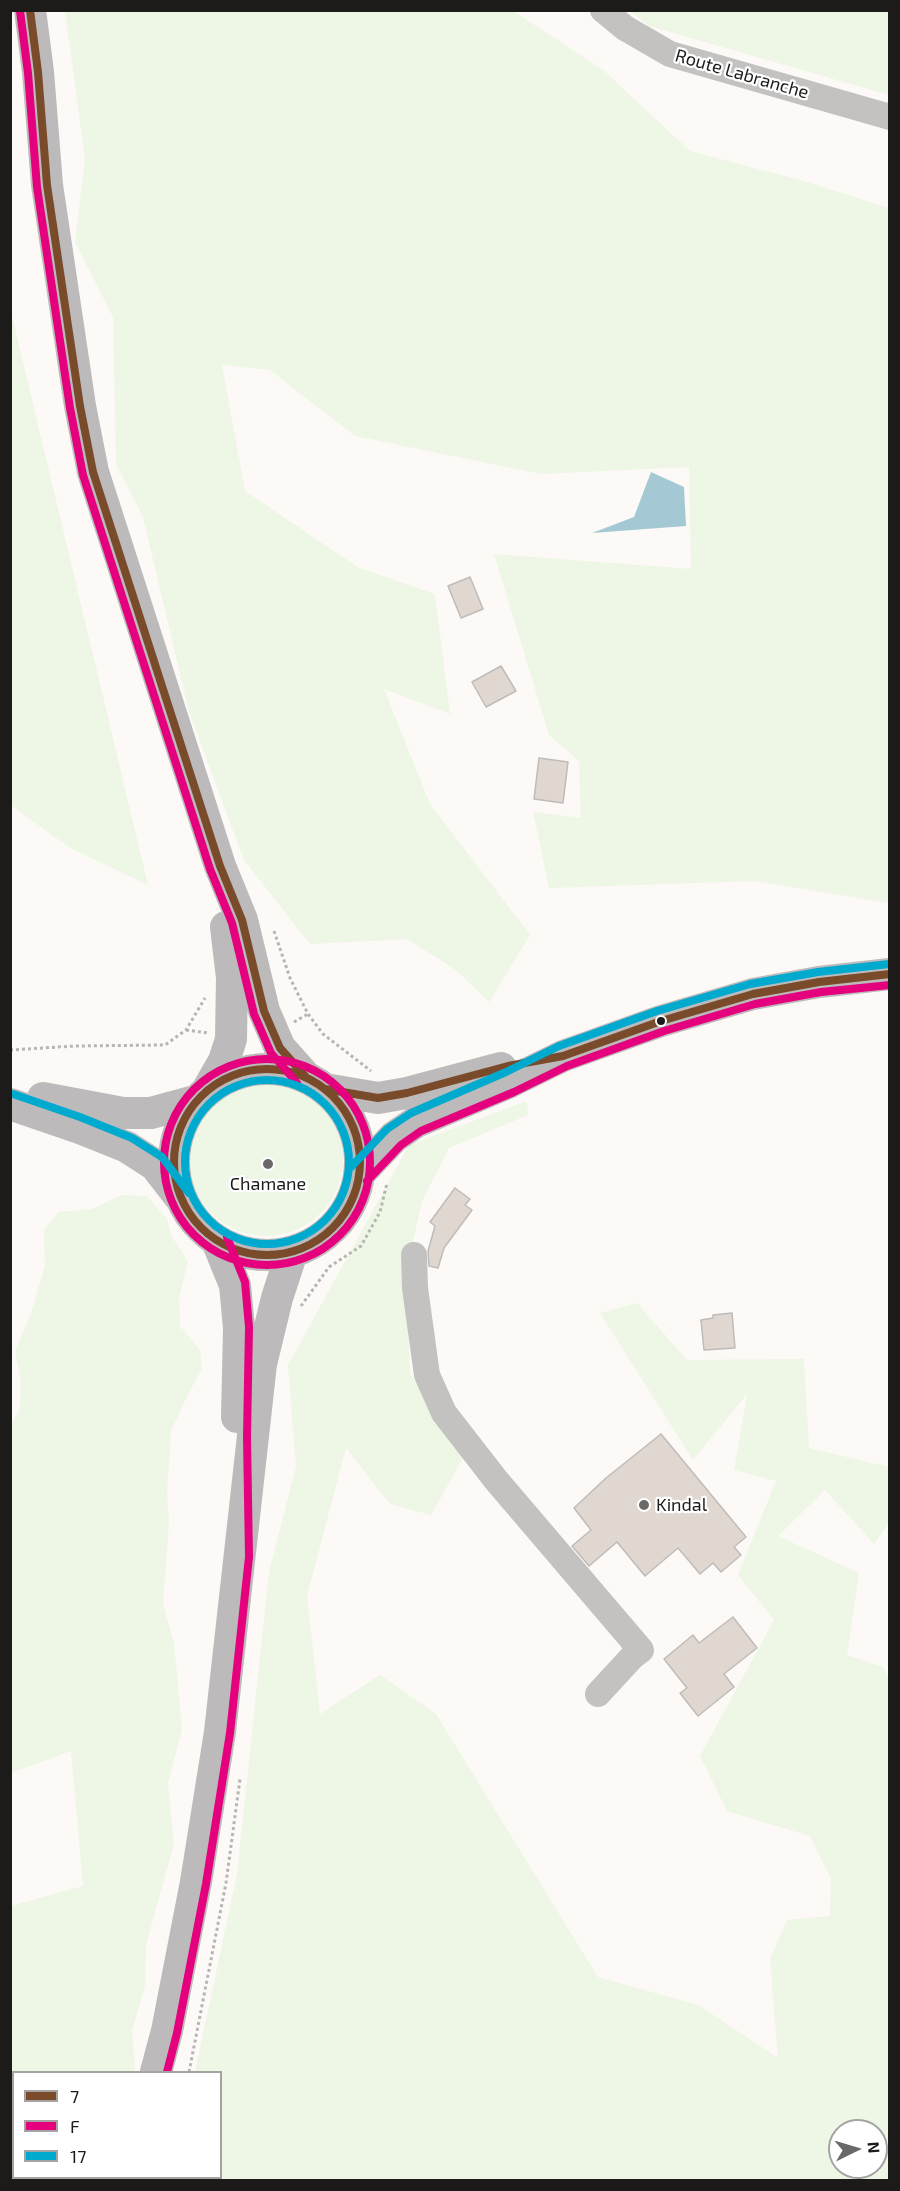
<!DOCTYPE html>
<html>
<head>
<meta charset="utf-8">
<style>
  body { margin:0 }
  #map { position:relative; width:900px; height:2191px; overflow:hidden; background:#fcf9f7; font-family:"Exo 2",sans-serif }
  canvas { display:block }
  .frame { position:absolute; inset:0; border:12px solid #1d1b1a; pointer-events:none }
  .legend { position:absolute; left:12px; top:2071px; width:210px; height:108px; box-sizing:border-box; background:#fff; border:2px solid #a5a4a3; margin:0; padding:8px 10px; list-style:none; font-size:18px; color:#1d1b1a }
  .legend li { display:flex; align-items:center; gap:12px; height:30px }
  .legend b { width:30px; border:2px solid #a5a4a3 }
  .north { position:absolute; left:828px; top:2119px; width:60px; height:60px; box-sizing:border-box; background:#fff; border:2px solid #a5a4a3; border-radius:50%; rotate:85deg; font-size:16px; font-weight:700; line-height:24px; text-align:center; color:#1d1b1a }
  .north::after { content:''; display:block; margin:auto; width:21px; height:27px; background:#6b6967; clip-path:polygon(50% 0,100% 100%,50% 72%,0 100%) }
</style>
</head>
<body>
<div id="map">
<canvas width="900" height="2191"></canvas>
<div class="frame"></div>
<ul class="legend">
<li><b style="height:8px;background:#7a4b2a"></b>7</li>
<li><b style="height:8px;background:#e5007d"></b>F</li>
<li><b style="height:8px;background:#00a9ce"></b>17</li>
</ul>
<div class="north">N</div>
</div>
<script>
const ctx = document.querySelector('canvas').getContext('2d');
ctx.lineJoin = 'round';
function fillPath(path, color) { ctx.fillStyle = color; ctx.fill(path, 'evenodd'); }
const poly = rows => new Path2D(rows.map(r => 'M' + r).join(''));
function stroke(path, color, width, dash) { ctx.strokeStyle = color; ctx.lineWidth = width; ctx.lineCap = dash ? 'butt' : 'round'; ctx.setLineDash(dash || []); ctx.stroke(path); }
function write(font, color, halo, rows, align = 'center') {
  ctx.font = font + ' "Exo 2",sans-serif'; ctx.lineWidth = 4.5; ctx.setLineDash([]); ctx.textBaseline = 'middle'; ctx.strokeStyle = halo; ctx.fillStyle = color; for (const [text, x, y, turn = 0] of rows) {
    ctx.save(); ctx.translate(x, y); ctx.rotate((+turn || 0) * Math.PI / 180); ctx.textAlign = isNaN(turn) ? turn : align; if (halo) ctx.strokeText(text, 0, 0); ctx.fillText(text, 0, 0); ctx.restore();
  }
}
fillPath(poly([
  [65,11,513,11,602,69,690,151,800,180,889,208,889,903,755,881,549,888,533,812,581,818,579,761,549,735,494,554,691,569,689,467,541,474,355,436,270,370,222,365,245,491,359,568,435,594,450,714,384,689,430,804,530,935,489,1002,456,970,407,939,310,944,244,860,189,712,143,517,116,464,113,317,75,242,85,159],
  [630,11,889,11,889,95,649,26],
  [10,312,11,312,148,885,70,848,11,805],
  '189 1159a77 77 0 1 1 154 0a77 77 0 1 1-154 0Z',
  [527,1101,528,1115,449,1148,422,1201,406,1271,410,1374,464,1456,431,1515,390,1504,346,1448,307,1596,320,1714,380,1675,436,1714,598,1977,698,2005,778,2058,770,1959,787,1920,830,1916,831,1879,810,1836,727,1811,700,1756,774,1620,738,1575,776,1481,734,1470,747,1394,693,1460,600,1313,637,1303,687,1360,804,1359,809,1448,889,1467,889,1523,874,1544,825,1490,778,1536,859,1573,847,1655,883,1667,889,1678,889,2180,172,2180,172,2178,220,2178,220,2072,195,2072,237,1874,269,1572,296,1466,288,1365,409,1145],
  [840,2131,876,2131,876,2167,840,2167],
  [121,1195,147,1196,167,1219,172,1237,188,1261,179,1298,180,1326,200,1350,202,1369,188,1394,171,1431,167,1493,169,1522,163,1604,174,1643,182,1729,168,1783,174,1844,146,1945,145,1985,132,2031,135,2067,134,2072,14,2072,14,2178,96,2178,95,2180,11,2180,11,1906,83,1886,71,1751,11,1773,10,1426,20,1409,21,1380,15,1351,31,1313,45,1266,44,1230,59,1212,92,1209]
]), '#eef6e5');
fillPath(poly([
  [651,472,684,487,686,526,592,533,634,517]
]), '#a4c9d5');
const building = poly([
  [470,577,483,609,461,618,448,586,470,577],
  [501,666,516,691,486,707,472,682,501,666],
  [539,758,568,762,563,803,534,799,539,758],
  [455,1188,470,1199,465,1205,472,1210,444,1248,438,1268,429,1266,428,1251,435,1226,430,1222,455,1188],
  [732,1313,735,1348,704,1350,701,1320,713,1318,713,1315,732,1313],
  [661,1434,746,1537,734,1547,741,1555,721,1572,713,1563,700,1574,678,1548,645,1576,617,1542,589,1566,572,1546,591,1530,574,1508,606,1478,661,1434],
  [733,1617,757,1648,724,1674,734,1687,698,1716,680,1693,687,1688,664,1659,693,1635,699,1643,733,1617]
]);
fillPath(building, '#e0d7d0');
stroke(building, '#bebcba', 1.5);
stroke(poly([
  [274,931,290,978,308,1014,323,1034,371,1071],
  [294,1022,308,1014],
  [186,1030,208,1033],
  [10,1050,75,1046,165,1045,186,1030,205,998],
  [301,1306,329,1267,361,1246,380,1212,387,1183],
  [189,2072,226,1883,240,1779],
  [166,2180,167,2178]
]), '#b6b5b4', 3, [3, 3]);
stroke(poly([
  [603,10,625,28,670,54,890,117],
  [414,1255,415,1288,427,1375,444,1413,496,1480,641,1650,633,1656,598,1694]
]), '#c3c2c1', 26);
stroke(poly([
  [30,10,38,72,47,185,80,406,93,472,220,866,242,920,264,1011,280,1048,305,1076],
  '174 1162a93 93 0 1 1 186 0a93 93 0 1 1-186 0Z',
  [208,1089,224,1061,231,1039,232,978,226,927],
  [325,1089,378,1098,407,1093,501,1068],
  [43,1098,123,1113,151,1113,195,1101],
  [10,1104,77,1127,127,1147,155,1165,179,1196],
  [359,1174,394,1137,416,1122,510,1082,563,1056,661,1021,753,994,819,982,890,974],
  [217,1241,235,1285,239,1328,237,1417],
  [156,2072,167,2031,196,1882,220,1732,261,1364,277,1298,292,1252],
  [128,2180,129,2178]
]), '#bcbaba', 32);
stroke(poly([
  [30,10,38,72,47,185,80,406,93,472,220,866,242,920,264,1011,280,1048,305,1076],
  '174 1162a93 93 0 1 1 186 0a93 93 0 1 1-186 0Z',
  [325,1089,378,1098,407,1093,508,1066,563,1056,661,1021,753,994,819,982,890,974]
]), '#7a4b2a', 8);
stroke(poly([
  [20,11,28,73,37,187,70,408,83,475,210,869,232,923,254,1014,271,1053,297,1083],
  '164 1162a103 103 0 1 1 206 0a103 103 0 1 1-206 0Z',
  [367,1181,401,1145,421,1131,514,1092,567,1066,664,1031,755,1004,821,992,890,985],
  [167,2072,177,2033,206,1884,230,1733,249,1557,247,1437,249,1327,245,1282,227,1237]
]), '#e5007d', 8);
stroke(poly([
  '185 1162a82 82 0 1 1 164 0a82 82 0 1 1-164 0Z',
  [13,1094,80,1117,132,1138,162,1157,189,1193],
  [351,1167,387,1129,411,1113,506,1072,559,1046,657,1011,750,984,818,972,889,964]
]), '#00a9ce', 8);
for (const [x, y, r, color] of [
  [661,1021,5,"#1d1b1a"],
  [268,1164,6,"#6b6967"],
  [644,1505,6,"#6b6967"]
]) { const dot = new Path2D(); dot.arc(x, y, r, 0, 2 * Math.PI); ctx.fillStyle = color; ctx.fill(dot); stroke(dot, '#fff', 2); }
write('18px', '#1d1b1a', '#fff', [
  ["Route Labranche",742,74,16]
]);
write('18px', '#1d1b1a', '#fff', [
  ["Chamane",268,1184],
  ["Kindal",656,1505,"left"]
]);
</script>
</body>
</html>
